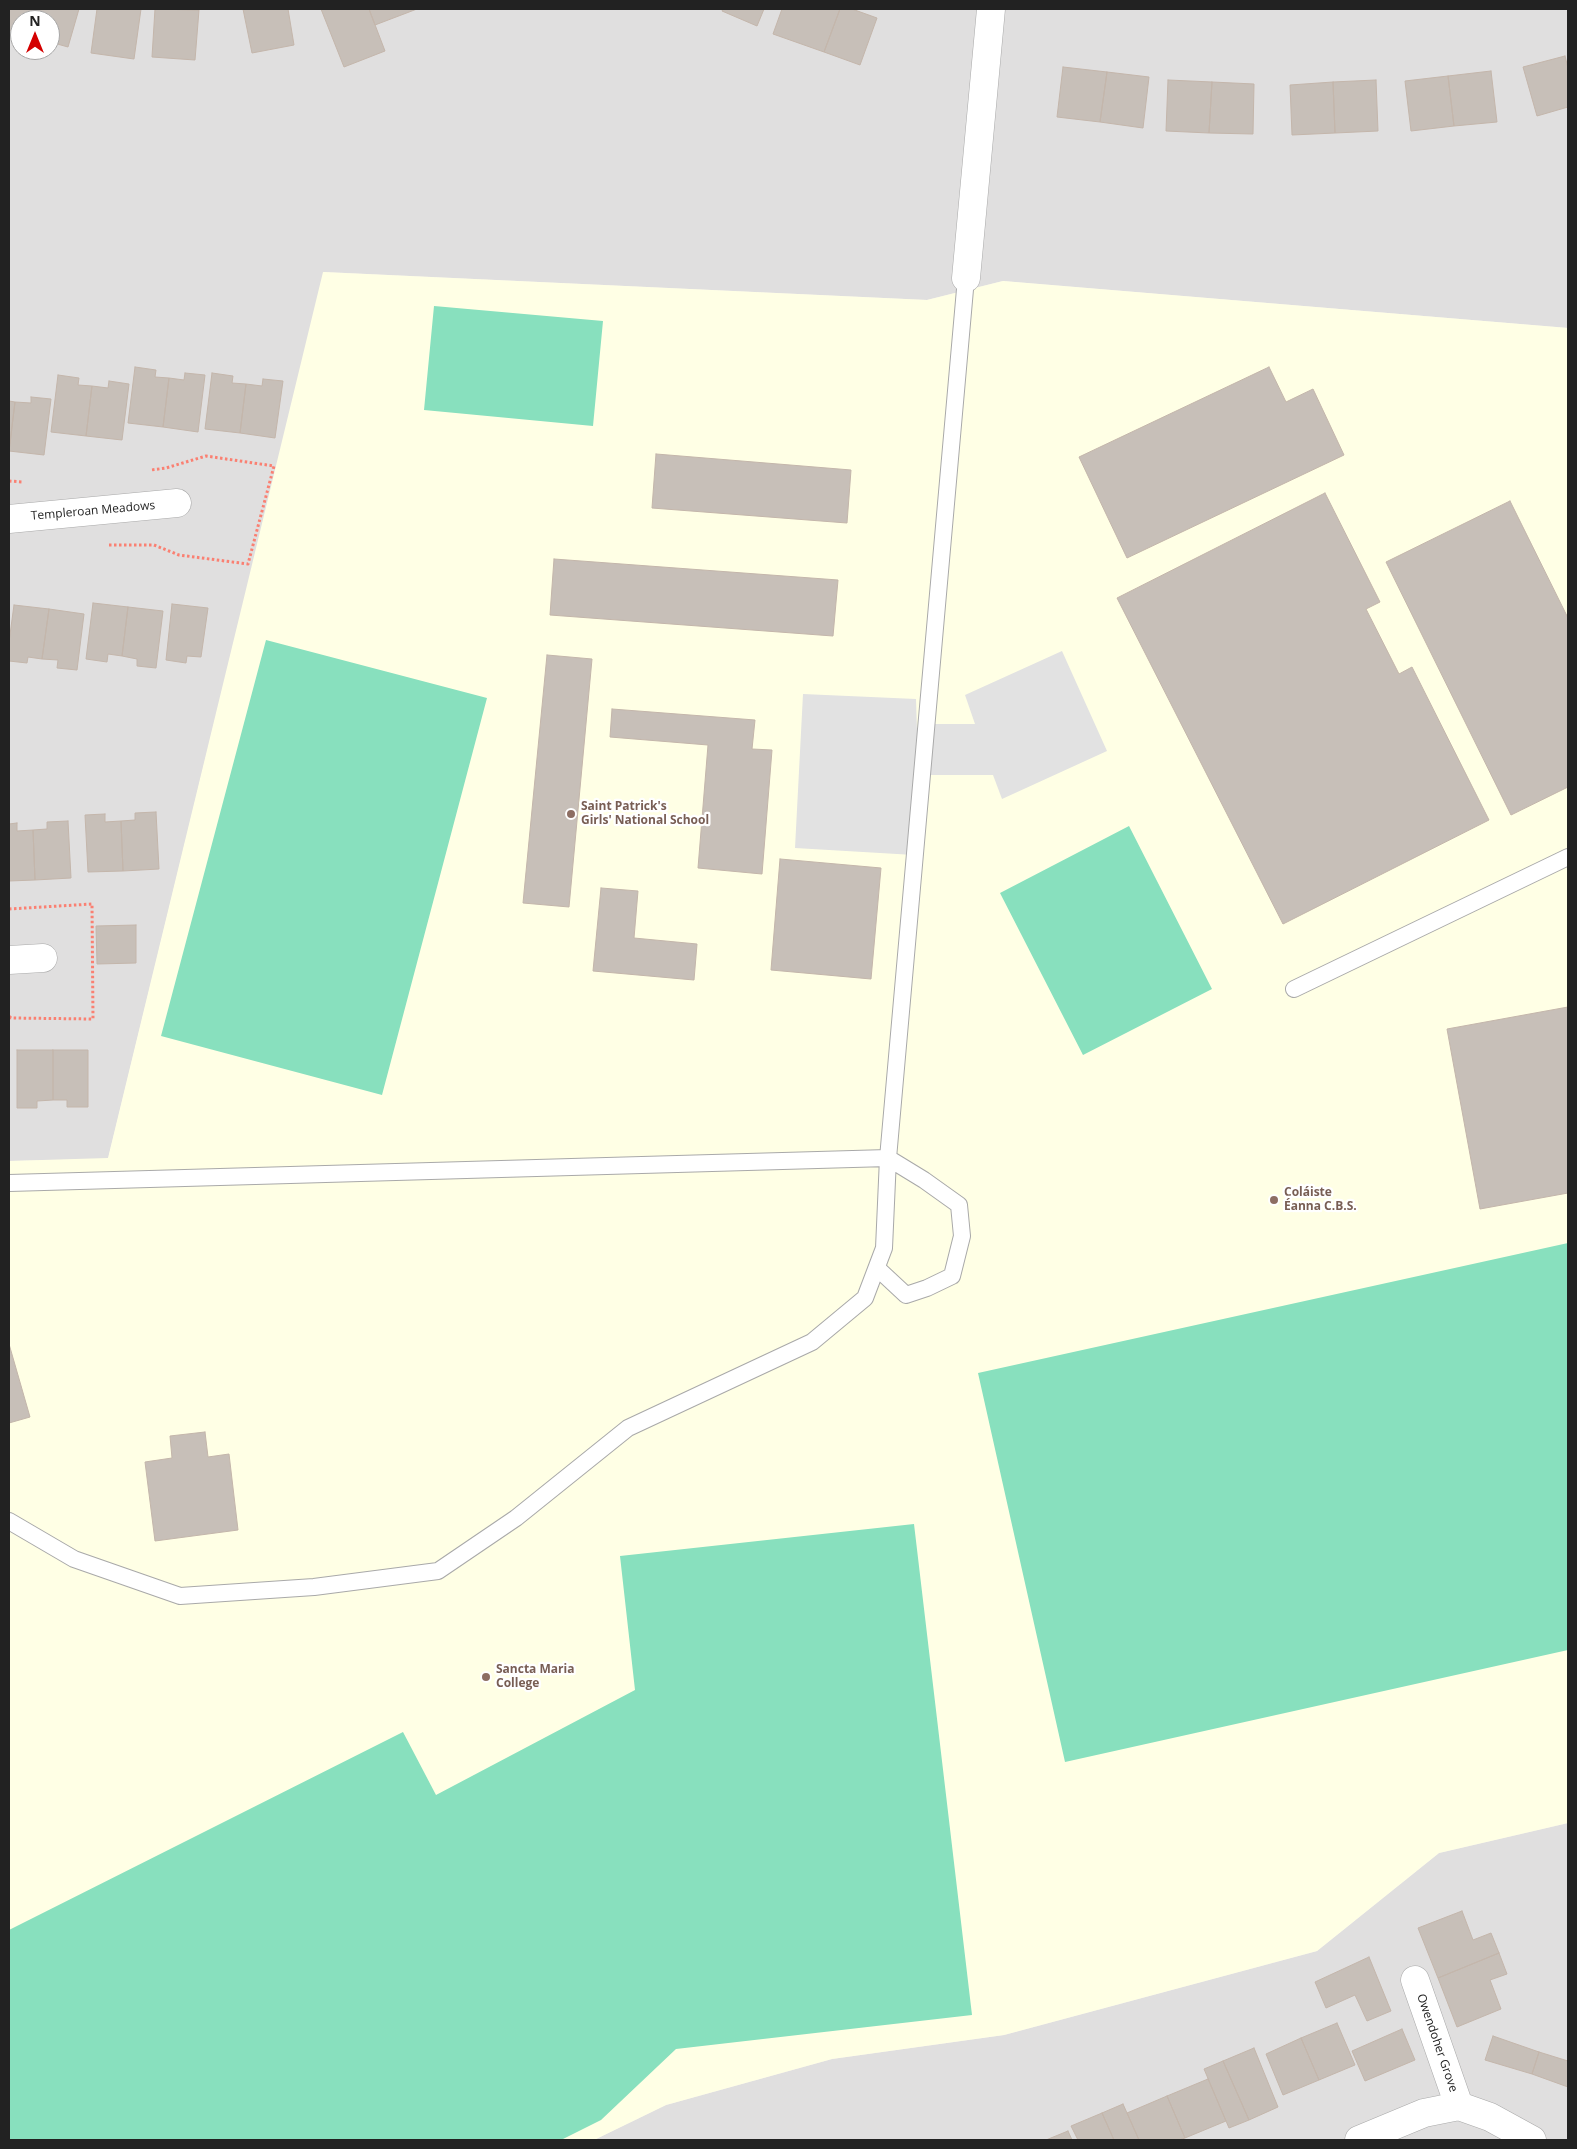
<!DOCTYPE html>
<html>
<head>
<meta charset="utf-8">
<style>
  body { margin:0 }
  #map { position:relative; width:1577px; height:2149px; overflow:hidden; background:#f2efe9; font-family:"Open Sans",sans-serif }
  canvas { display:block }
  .frame { position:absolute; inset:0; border:10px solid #222; pointer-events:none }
  .north { position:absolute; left:10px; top:10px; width:50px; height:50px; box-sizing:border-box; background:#fff; border:1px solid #a7a7a7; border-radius:50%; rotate:0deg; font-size:14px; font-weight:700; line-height:20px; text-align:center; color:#222 }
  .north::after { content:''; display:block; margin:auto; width:18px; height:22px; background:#d40000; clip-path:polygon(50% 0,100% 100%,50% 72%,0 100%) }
</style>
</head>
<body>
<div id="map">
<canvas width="1577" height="2149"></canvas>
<div class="frame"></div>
<div class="north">N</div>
</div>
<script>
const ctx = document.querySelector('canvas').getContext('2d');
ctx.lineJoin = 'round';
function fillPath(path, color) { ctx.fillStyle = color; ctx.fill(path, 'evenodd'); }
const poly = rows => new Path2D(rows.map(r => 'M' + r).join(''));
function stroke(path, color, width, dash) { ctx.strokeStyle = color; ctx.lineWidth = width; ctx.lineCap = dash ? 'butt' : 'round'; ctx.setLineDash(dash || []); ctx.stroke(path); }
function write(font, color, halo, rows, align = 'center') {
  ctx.font = font + ' "Open Sans",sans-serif'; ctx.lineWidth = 4.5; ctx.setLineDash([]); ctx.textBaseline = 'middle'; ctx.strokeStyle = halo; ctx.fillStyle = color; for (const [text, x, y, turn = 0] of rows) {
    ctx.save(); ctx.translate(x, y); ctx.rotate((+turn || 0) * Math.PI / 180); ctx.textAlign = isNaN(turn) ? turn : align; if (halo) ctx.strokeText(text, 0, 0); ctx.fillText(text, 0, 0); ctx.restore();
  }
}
fillPath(poly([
  [9,9,1568,9,1568,328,1003,281,927,300,324,272,108,1159,9,1161],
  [20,20,50,20,50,50,20,50],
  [1568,1823,1568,2140,594,2140,666,2105,832,2059,1004,2035,1317,1951,1439,1853]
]), '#e0dfdf');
fillPath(poly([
  [323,272,927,300,1003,281,1568,328,1568,1823,1439,1853,1317,1951,1004,2035,832,2059,666,2105,594,2140,9,2140,9,1161,108,1158]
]), '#ffffe5');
fillPath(poly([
  [434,306,603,321,593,426,424,410],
  [266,640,487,698,382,1095,161,1036],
  [1129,826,1212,989,1083,1055,1000,893],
  [1568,1243,1568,1650,1065,1762,978,1373],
  [914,1524,972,2015,676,2049,601,2120,561,2140,9,2140,9,1930,403,1732,436,1795,635,1690,620,1556]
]), '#88e0be');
fillPath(poly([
  [1062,651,1107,751,1002,799,993,775,921,775,925,724,975,724,965,695],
  [803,694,916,699,919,795,914,855,795,848]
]), '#e2e2e2');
const building = poly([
  [9,9,32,9,29,20,20,20,20,34,9,30,9,9],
  [32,9,79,9,68,47,50,42,50,20,29,20,32,9],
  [97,9,141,9,134,59,91,53,97,9],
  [155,9,199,10,195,60,152,57,155,9],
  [243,9,288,9,294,45,252,53,243,9],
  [321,9,369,9,385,51,344,67,321,9],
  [369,9,417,9,375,25,369,9],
  [723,9,764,9,757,26,722,11,723,9],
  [782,9,840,9,824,52,773,34,782,9],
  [840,9,852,9,877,18,860,65,824,52,840,9],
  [1565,56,1568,68,1568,107,1537,116,1523,67,1565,56],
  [1063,67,1107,72,1100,122,1057,117,1063,67],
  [1491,71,1497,122,1454,126,1448,76,1491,71],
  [1107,72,1149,77,1143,128,1100,122,1107,72],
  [1448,76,1454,126,1411,131,1405,81,1448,76],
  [1168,80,1212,82,1209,133,1166,131,1168,80],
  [1376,80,1378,131,1335,133,1333,82,1376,80],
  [1212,82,1254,84,1253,134,1209,133,1212,82],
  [1333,82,1335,133,1292,135,1290,85,1333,82],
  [135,367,156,370,155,377,169,378,163,427,128,423,135,367],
  [1269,367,1286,402,1313,389,1344,455,1127,558,1079,457,1269,367],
  [185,373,205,375,198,432,163,427,169,378,184,380,185,373],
  [212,373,233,376,232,383,246,384,240,433,205,429,212,373],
  [58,375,79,378,78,385,92,386,86,436,51,432,58,375],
  [263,379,283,381,275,438,240,433,246,384,262,386,263,379],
  [109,381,129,384,122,440,86,436,92,386,108,388,109,381],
  [31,397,51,399,44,455,9,451,15,402,31,403,31,397],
  [9,401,15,402,9,451,9,401],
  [656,454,851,470,847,523,652,508,656,454],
  [1325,493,1380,602,1366,609,1399,674,1412,667,1489,820,1283,924,1117,598,1325,493],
  [1510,501,1568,618,1568,787,1511,815,1386,562,1510,501],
  [554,559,838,580,833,636,550,615,554,559],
  [93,603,128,607,122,656,108,654,107,662,86,659,93,603],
  [172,604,208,608,201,657,187,656,186,663,166,660,172,604],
  [14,605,49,609,42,659,28,657,27,663,9,661,9,642,14,605],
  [128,607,163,611,156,668,137,666,137,659,122,656,128,607],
  [49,609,84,614,77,670,57,668,58,660,42,659,49,609],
  [547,655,592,659,569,907,523,903,547,655],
  [612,709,755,720,752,749,772,750,762,874,698,868,708,745,610,737,612,709],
  [156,812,159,869,123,871,121,821,135,820,135,813,156,812],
  [105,814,105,822,121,821,123,871,88,872,85,815,105,814],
  [68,821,71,878,35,880,33,830,47,829,47,822,68,821],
  [17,823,17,831,33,830,35,880,9,881,9,824,17,823],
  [780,859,881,868,871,979,771,970,780,859],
  [601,888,638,891,634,938,697,944,694,980,593,971,601,888],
  [136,925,136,963,97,964,96,926,136,925],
  [1568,1007,1568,1193,1480,1209,1447,1029,1568,1007],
  [17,1050,53,1050,53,1100,37,1101,37,1108,17,1108,17,1050],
  [53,1050,88,1050,88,1107,67,1107,67,1100,53,1100,53,1050],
  [9,1344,30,1417,9,1423,9,1344],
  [205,1432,208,1457,229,1454,238,1530,155,1541,145,1462,172,1458,170,1436,205,1432],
  [1462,1911,1473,1940,1491,1933,1499,1953,1438,1978,1418,1928,1462,1911],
  [1499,1953,1507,1974,1490,1980,1501,2009,1457,2027,1438,1978,1499,1953],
  [1369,1957,1391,2011,1367,2021,1355,1995,1326,2008,1315,1982,1369,1957],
  [1337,2023,1355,2065,1319,2080,1301,2038,1337,2023],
  [1402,2029,1415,2060,1365,2081,1352,2051,1402,2029],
  [1493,2036,1539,2052,1532,2074,1485,2060,1493,2036],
  [1301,2038,1319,2080,1283,2095,1266,2054,1301,2038],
  [1254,2048,1278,2107,1249,2120,1223,2061,1254,2048],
  [1539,2052,1568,2061,1568,2087,1532,2074,1539,2052],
  [1223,2061,1249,2120,1229,2128,1204,2069,1223,2061],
  [1208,2079,1226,2121,1185,2138,1167,2096,1208,2079],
  [1167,2096,1185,2138,1179,2140,1139,2140,1127,2113,1167,2096],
  [1123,2104,1139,2140,1114,2140,1102,2113,1123,2104],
  [1102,2113,1114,2140,1078,2140,1071,2126,1102,2113],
  [1068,2131,1072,2140,1046,2140,1068,2131]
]);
fillPath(building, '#c7bfb8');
stroke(building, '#c4b6ab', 1);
const lane = poly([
  [1294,989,1568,857],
  [9,1183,888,1158,924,1180,959,1205,962,1236,952,1276,927,1288,906,1295,877,1268],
  [9,1521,74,1559,180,1596,314,1587,438,1571,516,1518,628,1428,812,1342,865,1298,884,1248,888,1158,966,278]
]);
const street = poly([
  [966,278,991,9],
  [9,519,177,503],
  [9,960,43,958],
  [1415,1980,1459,2106],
  [1359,2140,1424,2113,1459,2106,1490,2117,1532,2140]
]);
stroke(lane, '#a9a9a9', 18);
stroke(street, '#a9a9a9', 29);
stroke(poly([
  [9,481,23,482],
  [109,545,154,545,179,555,248,564,274,466,206,456,166,468,151,470],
  [9,909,92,904,93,1019,11,1018,9,1016]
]), '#fa8072', 3, [2.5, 2.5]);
stroke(lane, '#fff', 16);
stroke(street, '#fff', 28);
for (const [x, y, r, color] of [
  [571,814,5,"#8d6e63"],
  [1274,1200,5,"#8d6e63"],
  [486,1677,5,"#8d6e63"]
]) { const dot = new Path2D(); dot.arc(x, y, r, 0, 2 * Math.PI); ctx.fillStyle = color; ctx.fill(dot); stroke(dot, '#fff', 2); }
write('12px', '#222', '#fff', [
  ["Templeroan Meadows",93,511,-5],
  ["Owendoher Grove",1437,2043,71]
]);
write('bold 12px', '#785e54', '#fff', [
  ["Saint Patrick's",581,807],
  ["Girls' National School",581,821],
  ["Coláiste",1284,1193],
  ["Éanna C.B.S.",1284,1207],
  ["Sancta Maria",496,1670],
  ["College",496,1684]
], 'left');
</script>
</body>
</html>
